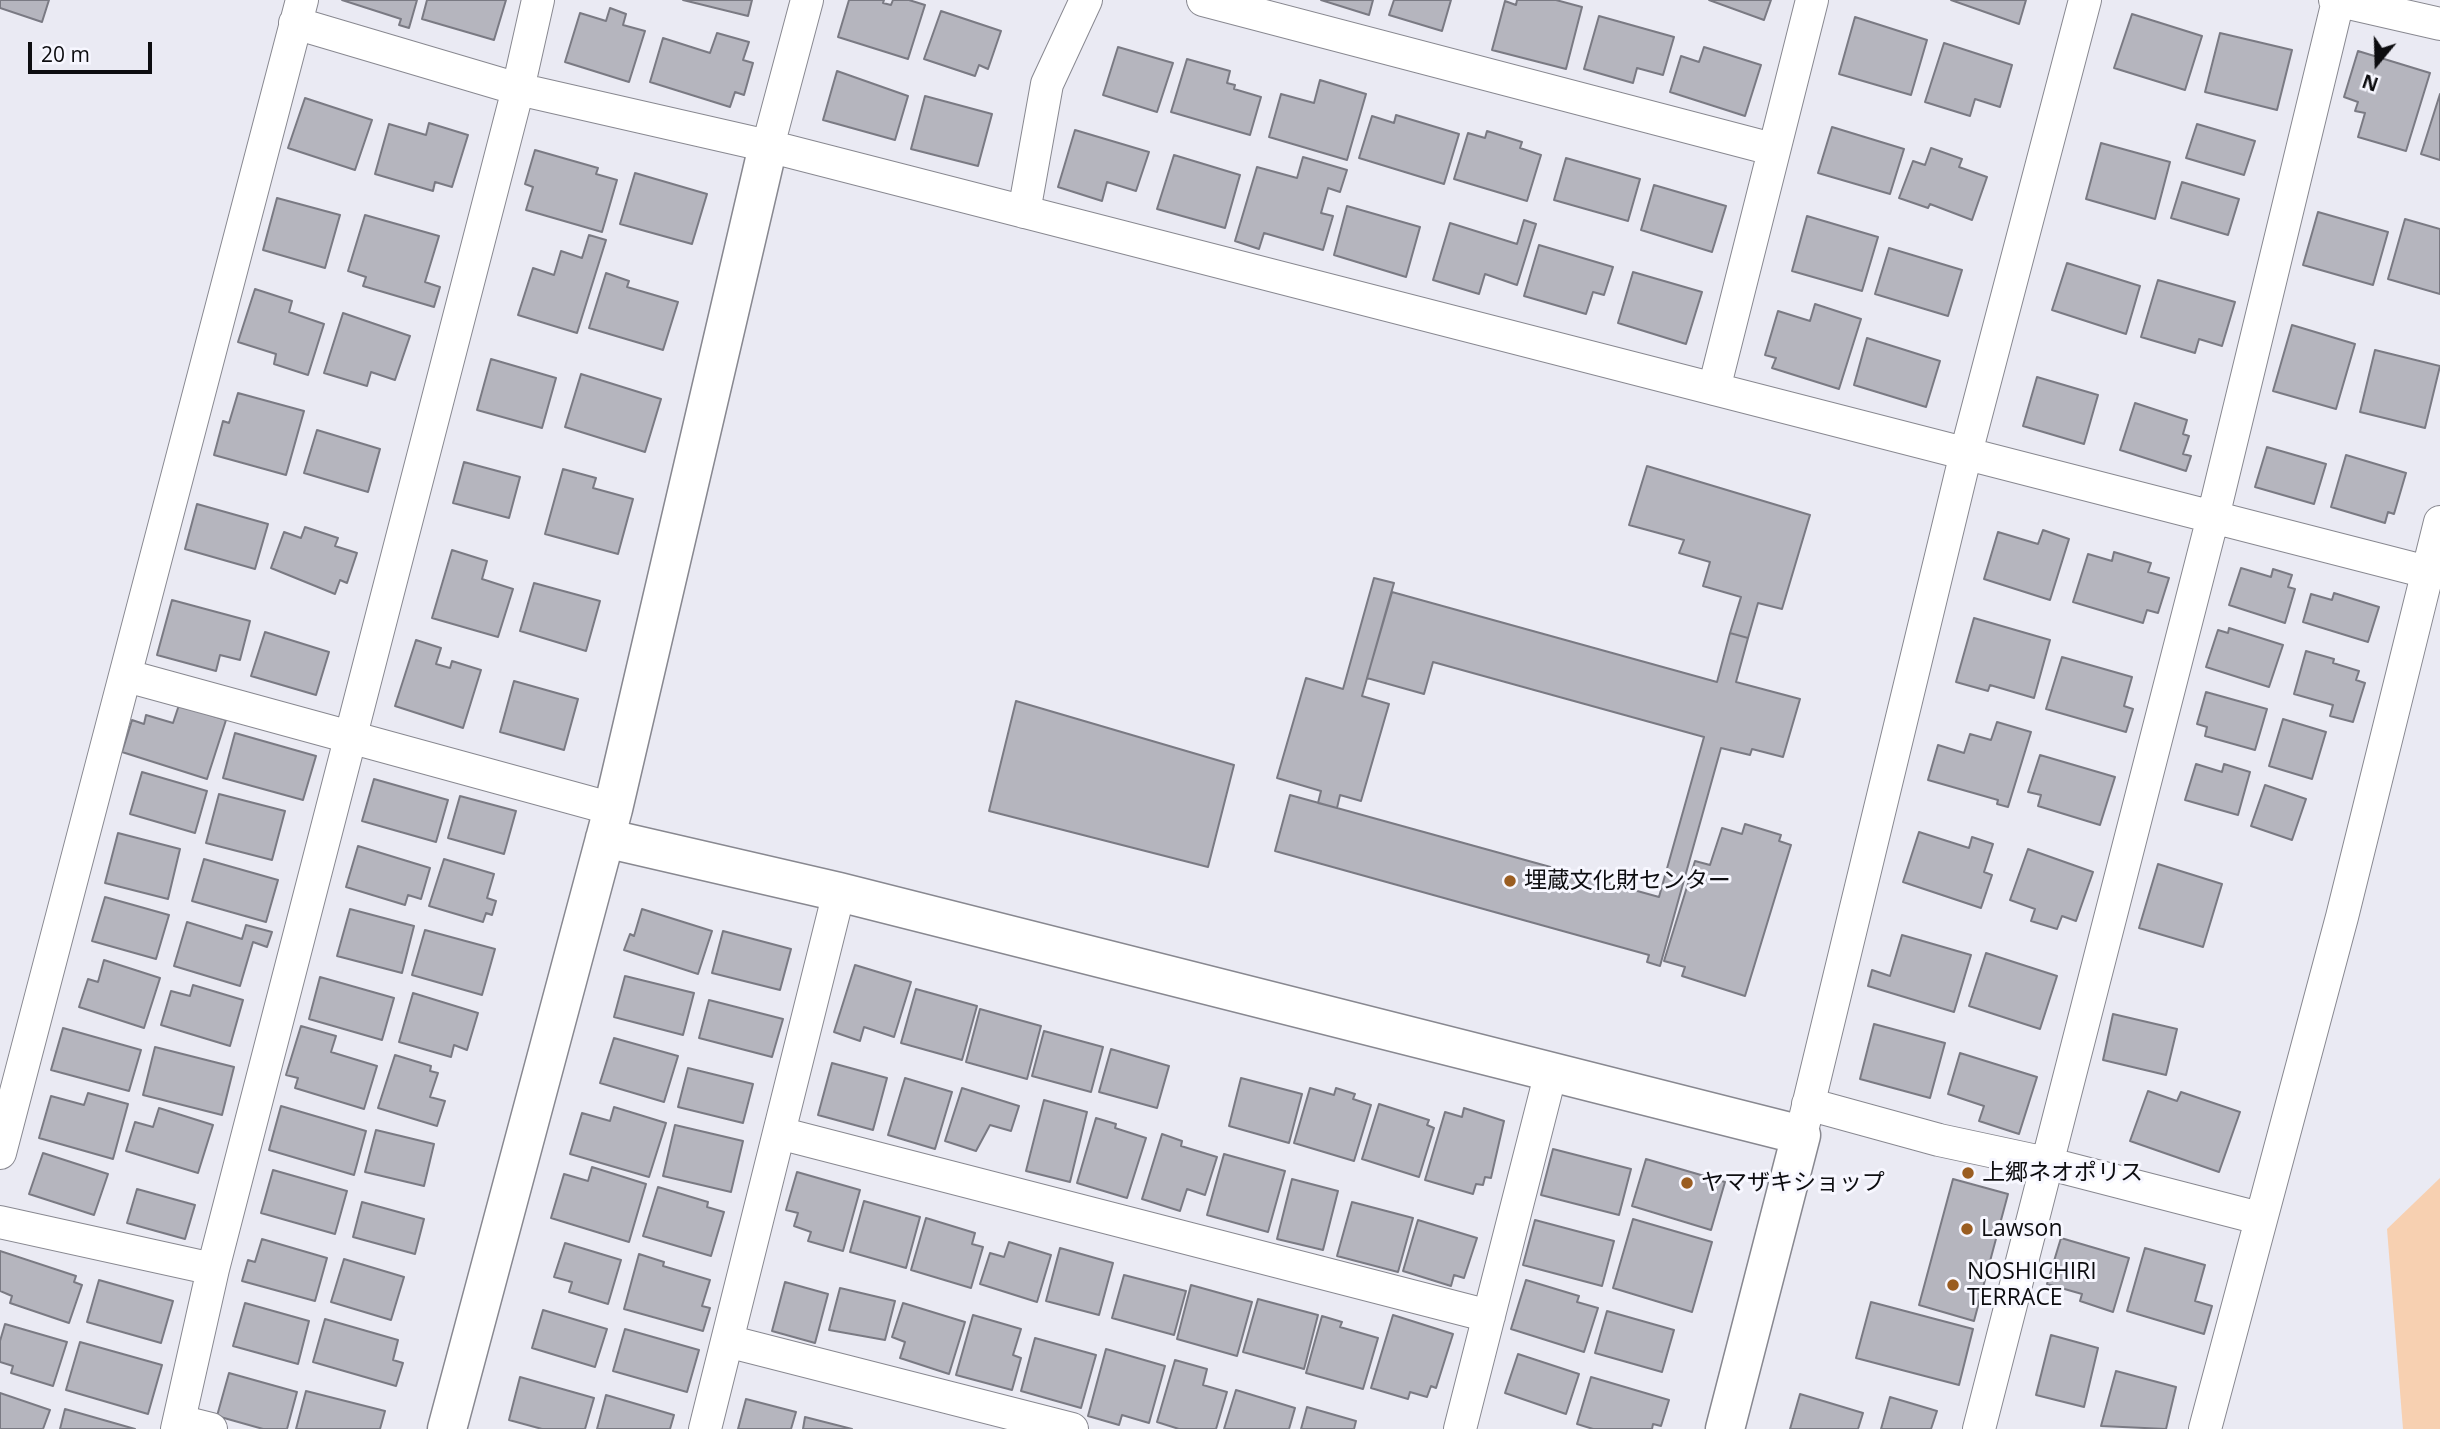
<!DOCTYPE html>
<html>
<head>
<meta charset="utf-8">
<style>
  body { margin:0 }
  #map { position:relative; width:2440px; height:1429px; overflow:hidden; background:#eaeaf3; font-family:"Open Sans",sans-serif }
  canvas { display:block }
  .north { position:absolute; left:2342px; top:28px; width:70px; height:70px; -webkit-text-stroke:5px #f7f7ff; paint-order:stroke; rotate:199deg; font-size:19px; font-weight:700; line-height:28px; text-align:center; color:#0d0d10 }
  .north::after { content:''; display:block; margin:auto; width:24px; height:32px; background:#0d0d10; clip-path:polygon(50% 0,100% 100%,50% 72%,0 100%) }
  .scale { position:absolute; left:28px; top:42px; width:124px; height:32px; box-sizing:border-box; border:4px solid #0d0d10; border-top:0; padding-left:9px; font-size:21px; line-height:24px; white-space:nowrap; color:#0d0d10; -webkit-text-stroke:5px #f7f7ff; paint-order:stroke }
</style>
</head>
<body>
<div id="map">
<canvas width="2440" height="1429"></canvas>
<div class="north">N</div>
<div class="scale">20 m</div>
</div>
<script>
const ctx = document.querySelector('canvas').getContext('2d');
ctx.lineJoin = 'round';
function fillPath(path, color) { ctx.fillStyle = color; ctx.fill(path, 'evenodd'); }
const poly = rows => new Path2D(rows.map(r => 'M' + r).join(''));
function stroke(path, color, width, dash) { ctx.strokeStyle = color; ctx.lineWidth = width; ctx.lineCap = dash ? 'butt' : 'round'; ctx.setLineDash(dash || []); ctx.stroke(path); }
function write(font, color, halo, rows, align = 'center') {
  ctx.font = font + ' "Open Sans","Noto Sans JP",sans-serif'; ctx.lineWidth = 6; ctx.setLineDash([]); ctx.textBaseline = 'middle'; ctx.strokeStyle = halo; ctx.fillStyle = color; for (const [text, x, y, turn = 0] of rows) {
    ctx.save(); ctx.translate(x, y); ctx.rotate((+turn || 0) * Math.PI / 180); ctx.textAlign = isNaN(turn) ? turn : align; if (halo) ctx.strokeText(text, 0, 0); ctx.fillText(text, 0, 0); ctx.restore();
  }
}
fillPath(poly([
  [2440,1178,2440,1429,2403,1429,2387,1229]
]), '#f7d0b1');
const building = poly([
  [0,0,49,0,42,22,0,8,0,0],
  [342,0,417,0,409,28,399,25,401,19,342,0],
  [427,0,506,0,494,40,422,19,427,0],
  [683,0,752,0,748,16,683,0],
  [849,0,884,0,883,3,891,5,893,0,909,0,925,5,908,59,838,37,849,0],
  [1321,0,1373,0,1369,15,1321,0],
  [1394,0,1451,0,1442,31,1389,15,1394,0],
  [1517,0,1556,0,1582,7,1566,69,1492,50,1505,1,1516,5,1517,0],
  [1709,0,1771,0,1764,20,1709,0],
  [1951,0,2026,0,2019,24,1951,0],
  [610,8,626,14,623,25,645,31,629,82,565,62,580,13,606,21,610,8],
  [941,11,1001,31,988,69,979,65,975,76,924,59,941,11],
  [2132,14,2202,36,2185,90,2114,68,2132,14],
  [1599,16,1674,37,1663,75,1637,68,1633,83,1584,69,1599,16],
  [1855,17,1927,40,1911,95,1839,74,1855,17],
  [717,33,749,42,743,60,753,63,744,95,735,92,730,107,650,82,663,38,710,53,717,33],
  [2220,33,2292,50,2277,110,2205,92,2220,33],
  [1944,43,2012,65,2000,107,1975,99,1970,116,1925,102,1944,43],
  [1118,47,1173,63,1157,112,1103,95,1118,47],
  [1704,47,1761,65,1745,116,1670,92,1681,56,1699,62,1704,47],
  [2358,51,2430,73,2406,151,2358,137,2365,113,2355,111,2358,102,2344,97,2358,51],
  [1187,59,1230,71,1227,83,1235,85,1234,89,1261,97,1250,135,1171,112,1187,59],
  [837,71,908,96,895,140,823,120,837,71],
  [1320,80,1366,94,1347,160,1269,137,1281,94,1314,103,1320,80],
  [2440,94,2440,160,2421,154,2440,94],
  [925,96,992,114,978,166,911,149,925,96],
  [305,98,372,120,355,170,288,148,305,98],
  [1396,115,1459,134,1444,184,1359,158,1372,116,1394,123,1396,115],
  [429,123,468,135,452,187,435,182,433,191,375,174,389,124,426,135,429,123],
  [2197,124,2255,141,2244,175,2186,158,2197,124],
  [1832,127,1904,149,1890,194,1818,173,1832,127],
  [1075,130,1149,152,1136,191,1107,182,1102,201,1058,187,1075,130],
  [1487,131,1522,142,1520,148,1541,155,1527,201,1454,179,1468,133,1485,138,1487,131],
  [2101,143,2170,162,2155,219,2086,199,2101,143],
  [1931,148,1962,159,1959,167,1987,177,1972,220,1930,204,1928,208,1899,198,1913,161,1925,165,1931,148],
  [535,150,598,168,596,174,617,180,602,232,526,210,533,187,525,184,535,150],
  [1174,155,1240,175,1225,228,1157,209,1174,155],
  [1303,157,1347,170,1340,192,1328,188,1321,213,1333,216,1323,250,1264,233,1259,249,1235,241,1257,167,1297,178,1303,157],
  [1566,158,1640,179,1628,221,1554,200,1566,158],
  [635,173,707,194,692,244,620,224,635,173],
  [2182,182,2239,199,2228,235,2171,218,2182,182],
  [1654,185,1726,206,1712,252,1641,230,1654,185],
  [277,198,340,215,325,268,263,250,277,198],
  [1347,206,1420,227,1406,277,1334,255,1347,206],
  [2318,212,2388,232,2373,285,2303,265,2318,212],
  [365,215,439,236,425,282,440,287,434,307,363,286,366,277,348,271,365,215],
  [1807,216,1878,237,1862,291,1792,271,1807,216],
  [2405,219,2440,229,2440,294,2388,279,2405,219],
  [1524,220,1536,224,1517,285,1485,274,1479,294,1433,280,1450,223,1517,244,1524,220],
  [589,235,606,240,577,333,518,315,533,268,554,275,561,251,582,258,589,235],
  [1539,245,1613,267,1604,295,1593,292,1586,314,1524,296,1539,245],
  [1889,248,1962,270,1948,316,1875,294,1889,248],
  [2067,263,2140,286,2126,334,2052,310,2067,263],
  [1633,272,1702,292,1686,344,1618,323,1633,272],
  [606,273,629,281,627,287,678,302,663,350,589,328,606,273],
  [2158,280,2235,302,2222,346,2199,339,2195,353,2141,337,2158,280],
  [255,289,292,301,289,312,324,324,308,375,274,364,276,354,238,342,255,289],
  [1815,304,1861,319,1839,389,1772,368,1776,358,1765,355,1778,311,1810,321,1815,304],
  [343,313,410,336,395,380,371,372,367,386,324,373,343,313],
  [2292,325,2355,344,2336,409,2273,391,2292,325],
  [1867,338,1940,361,1926,407,1854,385,1867,338],
  [2375,350,2440,366,2425,428,2360,412,2375,350],
  [491,359,556,378,542,428,477,410,491,359],
  [581,374,661,399,645,452,565,427,581,374],
  [2037,377,2098,395,2084,444,2023,426,2037,377],
  [238,393,304,411,286,475,214,455,223,421,229,423,238,393],
  [2135,403,2187,420,2183,434,2189,436,2183,454,2191,456,2186,471,2120,450,2135,403],
  [317,430,380,449,368,492,304,473,317,430],
  [2267,447,2326,464,2314,504,2255,487,2267,447],
  [2346,455,2406,473,2394,514,2388,512,2385,523,2331,507,2346,455],
  [464,462,520,477,509,518,453,503,464,462],
  [1647,466,1810,515,1782,609,1758,603,1748,638,1730,633,1741,597,1703,586,1710,562,1679,553,1684,540,1629,525,1647,466],
  [563,469,596,478,593,488,633,499,618,554,545,534,563,469],
  [197,504,268,524,255,569,185,549,197,504],
  [305,527,338,538,335,546,357,553,347,583,340,580,335,594,271,568,284,532,301,538,305,527],
  [2043,530,2069,539,2050,600,1984,579,1998,532,2038,544,2043,530],
  [452,550,487,561,482,579,513,589,498,637,432,618,452,550],
  [2114,552,2151,563,2148,572,2169,578,2158,613,2147,610,2143,623,2073,602,2088,554,2112,561,2114,552],
  [2241,568,2271,577,2273,569,2292,575,2288,587,2295,589,2285,623,2229,605,2241,568],
  [1374,578,1394,583,1362,696,1389,704,1361,801,1340,795,1337,808,1318,803,1321,791,1277,778,1306,678,1343,689,1374,578],
  [534,583,600,601,586,651,520,631,534,583],
  [1392,592,1717,682,1730,633,1748,638,1736,682,1800,699,1783,757,1752,749,1750,755,1721,748,1660,966,1647,962,1649,955,1275,851,1290,795,1659,897,1704,737,1433,662,1424,694,1367,678,1392,592],
  [2334,593,2379,607,2368,642,2303,622,2311,594,2332,600,2334,593],
  [172,600,250,621,240,660,220,655,216,671,157,655,172,600],
  [1974,618,2050,640,2034,698,1990,685,1988,691,1956,682,1974,618],
  [2229,628,2283,645,2269,687,2206,667,2218,630,2228,633,2229,628],
  [265,632,329,652,316,695,251,676,265,632],
  [416,640,441,648,436,664,450,668,452,661,481,670,463,728,395,706,416,640],
  [2306,651,2334,659,2333,663,2359,671,2356,680,2365,683,2353,722,2330,716,2333,705,2294,694,2306,651],
  [2062,657,2132,677,2124,706,2133,709,2126,732,2046,709,2062,657],
  [514,681,578,699,564,750,500,732,514,681],
  [2206,692,2267,709,2255,750,2205,736,2207,727,2197,724,2206,692],
  [1016,701,1234,765,1208,867,989,811,1016,701],
  [179,705,226,720,207,779,122,752,132,720,144,724,146,715,173,723,179,705],
  [2283,719,2326,732,2312,779,2269,766,2283,719],
  [1997,722,2031,732,2008,807,1997,804,1998,800,1928,780,1938,745,1964,753,1970,734,1991,740,1997,722],
  [235,733,316,756,303,800,223,778,235,733],
  [2040,755,2115,777,2100,825,2038,806,2041,795,2028,792,2040,755],
  [2196,764,2222,772,2224,764,2250,772,2238,815,2185,800,2196,764],
  [142,772,207,791,195,833,130,814,142,772],
  [374,779,448,800,436,842,362,821,374,779],
  [2265,785,2306,799,2292,840,2251,826,2265,785],
  [219,794,285,811,272,860,206,843,219,794],
  [460,796,516,811,504,854,448,838,460,796],
  [1745,824,1781,835,1779,841,1791,845,1745,996,1682,976,1685,967,1664,961,1695,861,1710,865,1722,828,1742,834,1745,824],
  [1919,832,1969,848,1972,837,1993,844,1984,872,1992,875,1981,908,1903,882,1919,832],
  [118,833,180,849,168,899,105,883,118,833],
  [358,846,430,868,421,899,408,895,405,905,346,887,358,846],
  [2028,849,2093,872,2076,921,2062,916,2057,929,2031,921,2035,909,2010,900,2028,849],
  [204,859,278,880,266,922,192,901,204,859],
  [444,859,494,874,487,898,496,901,492,915,486,913,483,922,429,906,444,859],
  [2158,864,2222,884,2203,947,2139,928,2158,864],
  [105,897,169,915,156,959,92,941,105,897],
  [350,909,414,926,402,973,337,956,350,909],
  [642,909,712,931,698,974,624,950,630,934,634,936,642,909],
  [187,922,242,939,246,925,272,932,267,947,253,942,240,986,174,966,187,922],
  [425,930,495,949,482,995,412,975,425,930],
  [723,931,791,949,780,990,712,973,723,931],
  [1902,935,1971,955,1954,1012,1868,986,1872,970,1890,976,1902,935],
  [1986,953,2057,976,2040,1029,1969,1006,1986,953],
  [104,960,160,978,144,1028,79,1007,88,979,98,982,104,960],
  [855,965,911,982,894,1037,864,1027,860,1041,834,1032,855,965],
  [625,976,694,993,683,1035,614,1017,625,976],
  [320,977,394,998,382,1040,309,1019,320,977],
  [193,985,243,1000,230,1046,161,1025,171,991,190,996,193,985],
  [916,989,977,1006,962,1060,901,1043,916,989],
  [413,993,478,1013,467,1050,454,1045,451,1057,399,1042,413,993],
  [709,1000,783,1019,772,1057,699,1038,709,1000],
  [980,1009,1041,1026,1027,1079,966,1062,980,1009],
  [2113,1014,2177,1029,2166,1075,2103,1060,2113,1014],
  [1874,1024,1945,1043,1930,1098,1860,1079,1874,1024],
  [301,1026,336,1036,331,1052,377,1066,364,1109,295,1088,298,1078,286,1075,301,1026],
  [63,1028,141,1050,129,1091,51,1070,63,1028],
  [1044,1031,1103,1047,1091,1092,1032,1076,1044,1031],
  [614,1038,678,1056,664,1102,600,1083,614,1038],
  [155,1047,234,1067,222,1115,143,1095,155,1047],
  [1111,1049,1169,1066,1157,1108,1099,1092,1111,1049],
  [1960,1053,2037,1077,2019,1134,1979,1121,1984,1106,1948,1094,1960,1053],
  [395,1055,431,1066,430,1071,438,1073,430,1097,445,1101,437,1126,378,1108,395,1055],
  [832,1063,887,1078,873,1130,818,1115,832,1063],
  [688,1068,753,1084,743,1123,678,1107,688,1068],
  [905,1078,952,1092,935,1149,888,1135,905,1078],
  [1241,1078,1302,1094,1289,1143,1229,1126,1241,1078],
  [962,1088,1019,1106,1011,1131,990,1125,976,1151,945,1141,962,1088],
  [1310,1088,1334,1095,1336,1088,1355,1094,1353,1099,1371,1105,1354,1161,1294,1143,1310,1088],
  [2148,1091,2177,1101,2181,1092,2240,1112,2219,1172,2130,1141,2148,1091],
  [88,1093,128,1104,113,1159,39,1138,51,1096,84,1105,88,1093],
  [1044,1100,1087,1112,1070,1182,1026,1171,1044,1100],
  [1379,1104,1429,1120,1427,1125,1434,1128,1419,1177,1362,1159,1379,1104],
  [281,1106,366,1131,354,1175,269,1150,281,1106],
  [614,1107,666,1123,649,1177,570,1154,582,1113,610,1121,614,1107],
  [159,1108,213,1125,198,1173,126,1151,135,1122,153,1127,159,1108],
  [1464,1108,1504,1121,1491,1178,1485,1177,1483,1185,1476,1184,1473,1194,1425,1180,1445,1112,1462,1117,1464,1108],
  [1096,1118,1116,1124,1115,1128,1146,1138,1127,1198,1077,1183,1096,1118],
  [675,1125,743,1141,731,1192,663,1176,675,1125],
  [376,1130,434,1144,424,1186,365,1172,376,1130],
  [1162,1134,1182,1141,1181,1146,1217,1157,1205,1195,1187,1189,1180,1211,1142,1199,1162,1134],
  [1553,1149,1631,1169,1619,1215,1541,1195,1553,1149],
  [43,1153,108,1174,94,1215,29,1194,43,1153],
  [1224,1154,1285,1171,1268,1232,1207,1215,1224,1154],
  [1646,1159,1725,1182,1711,1230,1632,1206,1646,1159],
  [592,1167,646,1184,629,1242,551,1218,564,1174,588,1181,592,1167],
  [273,1170,347,1191,335,1234,261,1213,273,1170],
  [797,1172,860,1190,843,1251,808,1241,811,1232,794,1226,798,1213,786,1210,797,1172],
  [1292,1179,1338,1191,1323,1250,1277,1239,1292,1179],
  [1953,1179,2008,1194,1974,1321,1919,1305,1953,1179],
  [658,1187,708,1202,707,1207,724,1212,711,1256,643,1236,658,1187],
  [137,1189,195,1205,185,1239,127,1223,137,1189],
  [864,1201,920,1217,906,1268,850,1252,864,1201],
  [362,1202,424,1219,415,1254,353,1237,362,1202],
  [1352,1202,1413,1218,1398,1272,1337,1256,1352,1202],
  [926,1218,975,1233,972,1244,983,1247,971,1288,911,1270,926,1218],
  [1633,1219,1712,1242,1692,1312,1613,1288,1633,1219],
  [1418,1220,1477,1238,1464,1278,1454,1275,1451,1286,1403,1271,1418,1220],
  [1535,1220,1614,1241,1602,1286,1523,1265,1535,1220],
  [2061,1238,2129,1258,2113,1312,2080,1301,2082,1294,2047,1284,2061,1238],
  [262,1239,327,1258,315,1301,242,1281,248,1260,255,1262,262,1239],
  [1009,1242,1051,1255,1037,1302,980,1284,990,1253,1004,1257,1009,1242],
  [565,1243,621,1260,608,1304,569,1292,572,1282,554,1277,565,1243],
  [1060,1248,1113,1263,1099,1315,1046,1301,1060,1248],
  [2145,1248,2205,1265,2195,1301,2212,1306,2204,1334,2127,1311,2145,1248],
  [0,1251,76,1276,74,1282,82,1285,69,1323,10,1303,12,1296,0,1291,0,1251],
  [639,1254,664,1262,663,1266,710,1280,702,1306,710,1308,703,1331,624,1309,639,1254],
  [344,1259,404,1277,391,1320,331,1302,344,1259],
  [1124,1275,1186,1291,1174,1335,1112,1318,1124,1275],
  [99,1280,173,1301,161,1343,87,1322,99,1280],
  [1526,1280,1579,1296,1577,1302,1598,1308,1584,1352,1511,1329,1526,1280],
  [785,1282,828,1294,815,1343,772,1331,785,1282],
  [1191,1285,1252,1302,1237,1356,1177,1339,1191,1285],
  [840,1288,895,1301,885,1340,829,1330,840,1288],
  [1258,1299,1318,1315,1304,1369,1243,1352,1258,1299],
  [1871,1302,1973,1329,1959,1385,1856,1358,1871,1302],
  [245,1303,309,1321,298,1364,233,1346,245,1303],
  [903,1303,965,1322,949,1374,900,1358,905,1342,892,1337,903,1303],
  [543,1310,607,1329,595,1367,532,1348,543,1310],
  [1607,1311,1674,1330,1662,1372,1595,1353,1607,1311],
  [973,1315,1021,1329,1013,1355,1021,1358,1012,1390,956,1375,973,1315],
  [1393,1315,1453,1334,1436,1388,1431,1386,1427,1397,1410,1392,1408,1399,1371,1388,1393,1315],
  [1322,1316,1342,1322,1340,1327,1378,1338,1363,1389,1306,1373,1322,1316],
  [325,1319,398,1340,393,1360,403,1363,396,1386,313,1362,325,1319],
  [5,1324,67,1342,53,1386,11,1373,13,1366,0,1362,0,1341,5,1324],
  [625,1329,699,1350,687,1392,613,1371,625,1329],
  [2051,1335,2098,1348,2084,1407,2036,1395,2051,1335],
  [1035,1338,1096,1355,1081,1408,1021,1391,1035,1338],
  [80,1342,162,1365,148,1414,66,1390,80,1342],
  [1106,1349,1165,1366,1149,1423,1122,1415,1119,1425,1088,1416,1106,1349],
  [1518,1354,1579,1374,1566,1414,1505,1393,1518,1354],
  [1175,1360,1207,1369,1203,1385,1227,1392,1216,1429,1179,1429,1157,1422,1175,1360],
  [2116,1371,2176,1387,2166,1429,2101,1426,2116,1371],
  [229,1373,297,1392,287,1429,263,1429,217,1416,229,1373],
  [520,1377,594,1398,585,1429,542,1429,509,1420,520,1377],
  [1591,1377,1669,1400,1661,1426,1653,1424,1652,1429,1593,1429,1577,1424,1591,1377],
  [1236,1390,1295,1408,1289,1429,1224,1429,1236,1390],
  [306,1391,385,1411,380,1429,296,1429,306,1391],
  [0,1393,50,1410,43,1429,0,1429,0,1393],
  [1800,1394,1863,1413,1858,1429,1790,1429,1800,1394],
  [606,1395,674,1415,670,1429,597,1429,606,1395],
  [1890,1397,1937,1411,1931,1429,1881,1429,1890,1397],
  [746,1399,796,1412,791,1429,738,1429,746,1399],
  [1307,1407,1356,1421,1354,1429,1301,1429,1307,1407],
  [65,1409,135,1429,60,1429,65,1409],
  [805,1417,852,1429,803,1429,805,1417]
]);
fillPath(building, '#b5b5be');
stroke(building, '#7a7a83', 2);
const minor = poly([
  [1203,0,1772,149],
  [2335,0,2440,24],
  [295,23,518,89,768,146,2427,572],
  [768,146,807,0],
  [1024,212,1047,84,1086,0],
  [1714,389,1812,0],
  [127,676,613,809],
  [1808,1104,1939,1140,2046,1163,2259,1218],
  [779,1133,1489,1316],
  [1801,1135,1966,453,2085,0],
  [0,1153,302,0],
  [0,1222,213,1269,177,1429],
  [213,1269,518,89,538,0],
  [727,1341,1072,1429],
  [179,1421,211,1429],
  [705,1429,839,892],
  [1460,1429,1551,1072],
  [1979,1429,2213,517,2338,1],
  [2205,1429,2342,917,2440,522]
]);
const tertiary = poly([
  [605,838,839,892,1801,1135,1725,1429],
  [447,1429,613,809,768,146]
]);
stroke(minor, '#888890', 34);
stroke(tertiary, '#888890', 41);
stroke(minor, '#fff', 32);
stroke(tertiary, '#fff', 38);
for (const [x, y, r, color] of [
  [1510,881,7,"#9a5d21"],
  [1968,1173,7,"#9a5d21"],
  [1687,1183,7,"#9a5d21"],
  [1967,1229,7,"#9a5d21"],
  [1953,1285,7,"#9a5d21"]
]) { const dot = new Path2D(); dot.arc(x, y, r, 0, 2 * Math.PI); ctx.fillStyle = color; ctx.fill(dot); stroke(dot, '#f7f7ff', 2.5); }
write('23px', '#0d0d10', '#f7f7ff', [
  ["埋蔵文化財センター",1524,881],
  ["上郷ネオポリス",1982,1173],
  ["ヤマザキショップ",1701,1183],
  ["Lawson",1981,1229],
  ["NOSHICHIRI",1967,1272],
  ["TERRACE",1967,1298]
], 'left');
</script>
</body>
</html>
